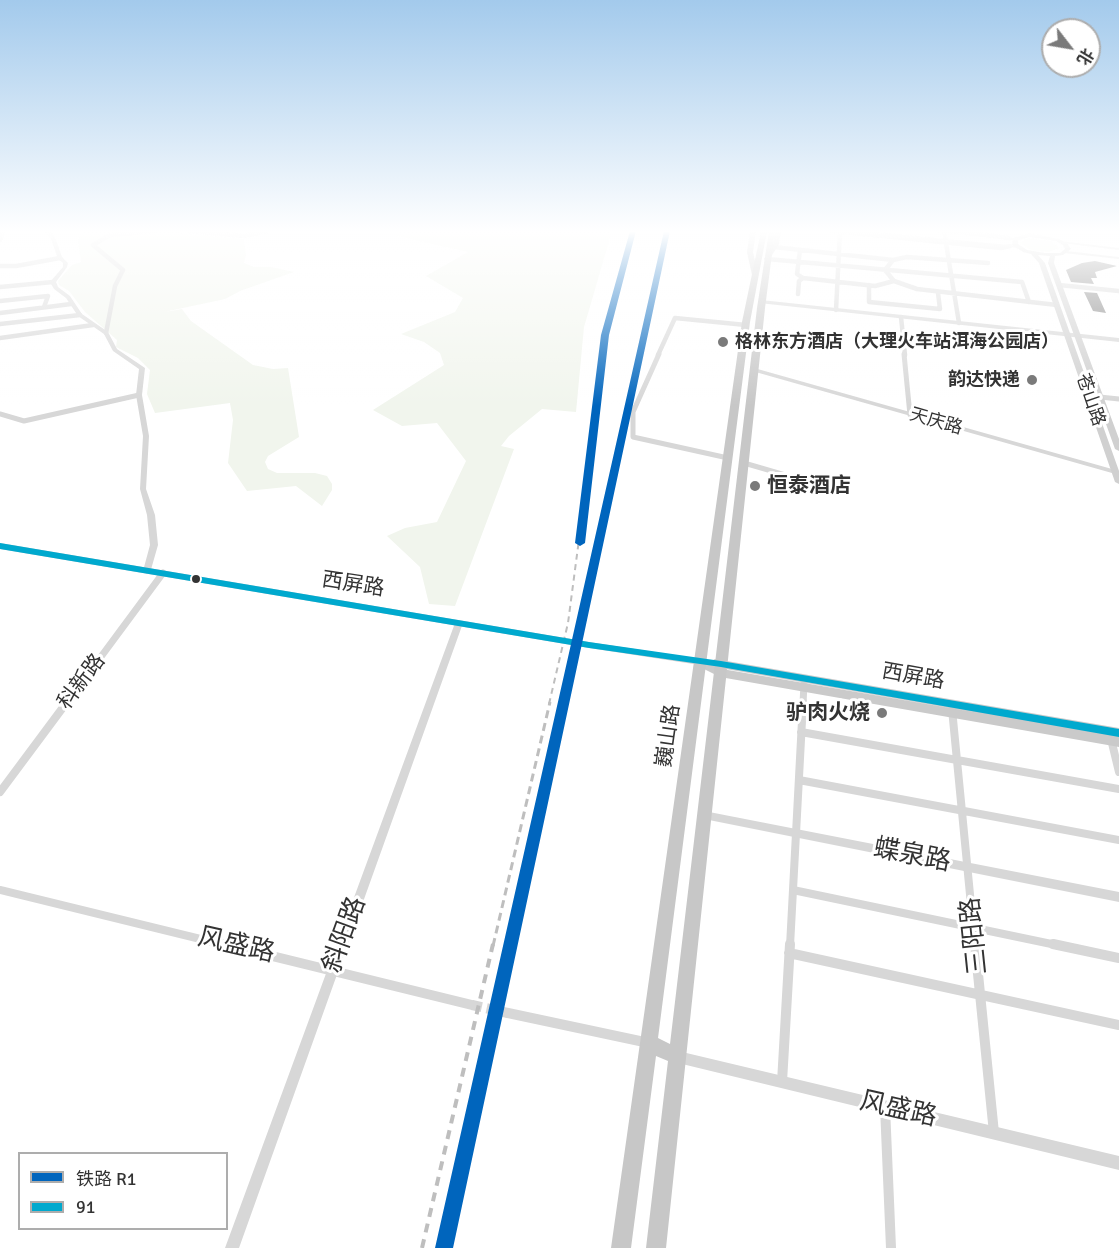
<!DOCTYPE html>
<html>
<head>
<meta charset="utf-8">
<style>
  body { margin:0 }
  #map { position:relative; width:1119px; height:1248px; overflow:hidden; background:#fff; font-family:Signika,"Noto Sans SC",sans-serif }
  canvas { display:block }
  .legend { position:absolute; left:18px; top:1152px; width:210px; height:78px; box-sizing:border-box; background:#fff; border:2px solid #adadad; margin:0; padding:8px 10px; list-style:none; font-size:18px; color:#333 }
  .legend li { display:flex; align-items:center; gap:12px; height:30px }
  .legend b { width:30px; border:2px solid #adadad }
  .north { position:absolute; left:1041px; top:18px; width:60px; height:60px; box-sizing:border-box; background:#fff; border:2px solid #adadad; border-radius:50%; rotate:121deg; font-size:16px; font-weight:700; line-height:24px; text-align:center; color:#333 }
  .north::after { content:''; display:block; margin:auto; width:21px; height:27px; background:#7a7a7a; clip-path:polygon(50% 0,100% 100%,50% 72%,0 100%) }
</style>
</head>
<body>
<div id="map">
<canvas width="1119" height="1248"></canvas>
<ul class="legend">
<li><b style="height:8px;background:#0065bd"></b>铁路 R1</li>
<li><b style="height:8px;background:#00a9ce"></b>91</li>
</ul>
<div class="north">北</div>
</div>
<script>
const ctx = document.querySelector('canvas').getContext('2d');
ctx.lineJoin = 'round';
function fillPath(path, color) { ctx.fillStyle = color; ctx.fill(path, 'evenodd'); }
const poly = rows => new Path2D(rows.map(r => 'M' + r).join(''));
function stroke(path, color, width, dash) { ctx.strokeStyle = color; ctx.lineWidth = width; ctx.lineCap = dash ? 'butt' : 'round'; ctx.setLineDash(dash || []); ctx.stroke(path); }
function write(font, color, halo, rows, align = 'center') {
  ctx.font = font + ' Signika,"Noto Sans SC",sans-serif'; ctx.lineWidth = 6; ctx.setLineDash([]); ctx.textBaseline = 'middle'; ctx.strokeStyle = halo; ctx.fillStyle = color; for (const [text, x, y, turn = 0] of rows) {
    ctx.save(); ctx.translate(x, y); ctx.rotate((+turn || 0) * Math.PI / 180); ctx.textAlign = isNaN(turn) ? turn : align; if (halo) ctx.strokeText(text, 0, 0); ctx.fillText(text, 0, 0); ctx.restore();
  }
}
fillPath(poly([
  [81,231,159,231,244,239,246,255,244,263,254,267,271,267,294,272,240,291,225,299,164,312,182,309,191,321,253,365,273,369,288,368,299,437,268,456,265,462,268,469,277,473,315,473,327,476,332,484,332,490,322,506,296,486,247,491,228,463,233,420,230,403,155,413,147,394,150,370,138,358,116,347,117,340,85,312,69,291,59,285,58,281,72,265,81,262,78,241],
  [399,231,612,231,584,327,576,412,542,409,509,436,501,446,514,449,455,606,429,604,420,567,387,536,405,528,437,522,466,461,437,423,402,426,373,410,444,365,440,353,424,342,401,334,455,312,463,298,426,276,468,252,397,236],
  [1027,238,1051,241,1059,248,1049,252,1031,250,1020,243]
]), '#f1f5ed');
fillPath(poly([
  [1095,261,1117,266,1095,272,1097,278,1091,278,1094,284,1071,282,1066,270,1082,263],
  [1084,292,1097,293,1106,313,1093,311]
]), '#818181');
stroke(poly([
  [472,1005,508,1013]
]), '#d6d6d6', 10, [10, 5]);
stroke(poly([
  [190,231,244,236,267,231],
  [832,231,1001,248,1010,246],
  [944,231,959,323],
  [955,231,1009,238],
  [0,240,4,231],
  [774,247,893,260],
  [800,250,797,274,803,278,875,286,894,281],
  [767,259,1022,282,1029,302],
  [988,263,907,257,893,260,885,270,894,281,917,289,1057,305],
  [0,266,16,266,60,258,53,238,47,231],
  [869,285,869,302,940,309,938,293],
  [1059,285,1119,291],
  [0,287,53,282],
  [798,294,799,281,803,278],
  [0,301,48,296,44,307],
  [836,310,840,231],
  [0,313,71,304],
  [901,317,905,355],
  [0,324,80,315],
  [106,333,115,286,123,270,93,245,110,235,153,231],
  [0,338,93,325],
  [658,355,675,318,746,325]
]), '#d7d7d7', 4.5);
stroke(poly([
  [659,354,633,412,633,437,728,458],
  [904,354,910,415],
  [1100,397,1119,399],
  [0,414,24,421,139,395],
  [744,463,799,479]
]), '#d7d7d7', 5);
stroke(poly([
  [66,704,163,573],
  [803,704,804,683]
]), '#d7d7d7', 7);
stroke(poly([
  [952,709,975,946],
  [801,732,1119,789],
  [1111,739,1119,772],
  [799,780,1119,840],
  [0,792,67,702],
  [0,890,229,946],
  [793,890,1061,946],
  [790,946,803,702]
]), '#d7d7d7', 8);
stroke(poly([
  [223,944,472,1005],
  [975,944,994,1133],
  [1053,944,1119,958],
  [789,953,1119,1025],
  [508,1013,649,1043],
  [782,1082,790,944],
  [885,1107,891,1248]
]), '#d7d7d7', 10);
fillPath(poly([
  [851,231,866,231,1018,246,1020,247,1018,248,853,232,851,231],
  [934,231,948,231,1015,238,1017,239,1015,240,936,232,934,231],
  [1060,241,1119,248,1119,250,1062,243,1060,243,1060,241],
  [1066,251,1119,257,1119,259,1064,253,1064,252,1066,251],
  [58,257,62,257,68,263,67,267,56,282,58,287,70,296,82,314,108,332,117,349,145,368,142,395,149,436,146,489,155,515,158,545,150,573,147,574,143,571,150,545,147,515,140,489,143,436,136,395,139,369,113,351,104,334,78,316,66,298,54,289,50,282,63,267,63,263,58,259,58,257],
  [761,300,1119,338,1119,342,759,303,759,301,761,300],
  [754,368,1119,471,1119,475,752,371,752,369,754,368],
  [459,620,463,623,239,1248,225,1248,455,623,459,620],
  [704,811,1119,892,1119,902,704,819,700,818,699,815,700,812,704,811],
  [678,1051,1119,1156,1119,1170,678,1063,674,1061,672,1057,674,1053,678,1051]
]), '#d7d7d7');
fillPath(poly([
  [750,231,756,231,753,252,758,275,755,277,752,275,747,252,750,231],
  [1030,233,1059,239,1067,243,1071,249,1063,255,1055,256,1054,263,1119,439,1119,451,1115,449,1048,263,1050,256,1038,255,1045,263,1119,471,1119,484,1115,482,1039,263,1031,254,1023,252,1012,245,1013,238,1030,233],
  [1030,237,1056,241,1063,245,1065,249,1060,253,1045,253,1027,250,1018,244,1018,240,1030,237],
  [0,543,589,642,700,659,703,660,705,662,703,664,700,665,589,648,0,549,0,543]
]), '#d0d0d0');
fillPath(poly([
  [775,231,781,231,779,244,769,260,765,260,764,259,773,244,775,231],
  [700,658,710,662,715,659,1119,728,1119,747,720,677,696,665,695,662,696,659,700,658],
  [720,668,991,715,722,669,720,668]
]), '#cacaca');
fillPath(poly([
  [761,231,767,231,750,322,658,1038,670,1044,757,308,769,231,775,231,765,308,666,1248,646,1248,668,1061,656,1056,631,1248,611,1248,742,322,761,231]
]), '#c7c7c7');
stroke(poly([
  [583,510,605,335,633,231],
  [606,510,667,231]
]), '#bebebe', 1.5, [4, 3]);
stroke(poly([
  [549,704,568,623,583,509],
  [563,704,606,509]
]), '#bebebe', 2, [6, 4.5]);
stroke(poly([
  [493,946,550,702],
  [510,946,564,702]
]), '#bebebe', 3, [8, 5]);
stroke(poly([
  [422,1248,493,944],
  [444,1248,511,944]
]), '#bebebe', 4, [9, 7]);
fillPath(poly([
  [0,543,589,642,721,661,1119,729,1119,737,721,667,589,648,0,549,0,543]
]), '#00a9ce');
fillPath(poly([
  [630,231,636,231,609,335,585,543,580,546,575,543,601,335,630,231],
  [664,231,670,231,453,1248,435,1248,664,231]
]), '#0065bd');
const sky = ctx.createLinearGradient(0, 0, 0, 406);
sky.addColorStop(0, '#a3caec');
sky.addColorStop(0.57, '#fff');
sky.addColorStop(1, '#ffffff00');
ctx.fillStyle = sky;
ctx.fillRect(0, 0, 1119, 406);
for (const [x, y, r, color] of [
  [723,342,6,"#7a7a7a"],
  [1032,380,6,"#7a7a7a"],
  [755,486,6,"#7a7a7a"],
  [196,579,5,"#333"],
  [882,713,6,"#7a7a7a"]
]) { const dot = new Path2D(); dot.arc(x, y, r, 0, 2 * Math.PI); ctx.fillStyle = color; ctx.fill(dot); stroke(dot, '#fff', 2); }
write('bold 18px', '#333', '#fff', [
  ["格林东方酒店（大理火车站洱海公园店）",735,342],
  ["韵达快递",1020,380,"right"]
], 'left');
write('18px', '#333', '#fff', [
  ["苍山路",1090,400,71],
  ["天庆路",936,422,16]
]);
write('bold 21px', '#333', '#fff', [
  ["恒泰酒店",767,486],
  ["驴肉火烧",870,713,"right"]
], 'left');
write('21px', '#333', '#fff', [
  ["西屏路",353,585,9],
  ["西屏路",913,677,10],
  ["科新路",82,682,-53],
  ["巍山路",669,736,-82]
]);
write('26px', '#333', '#fff', [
  ["蝶泉路",912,856,11],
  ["斜阳路",345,935,-70],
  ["三阳路",975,936,-96],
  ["风盛路",236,946,13],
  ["风盛路",898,1110,13]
]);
</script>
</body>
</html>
